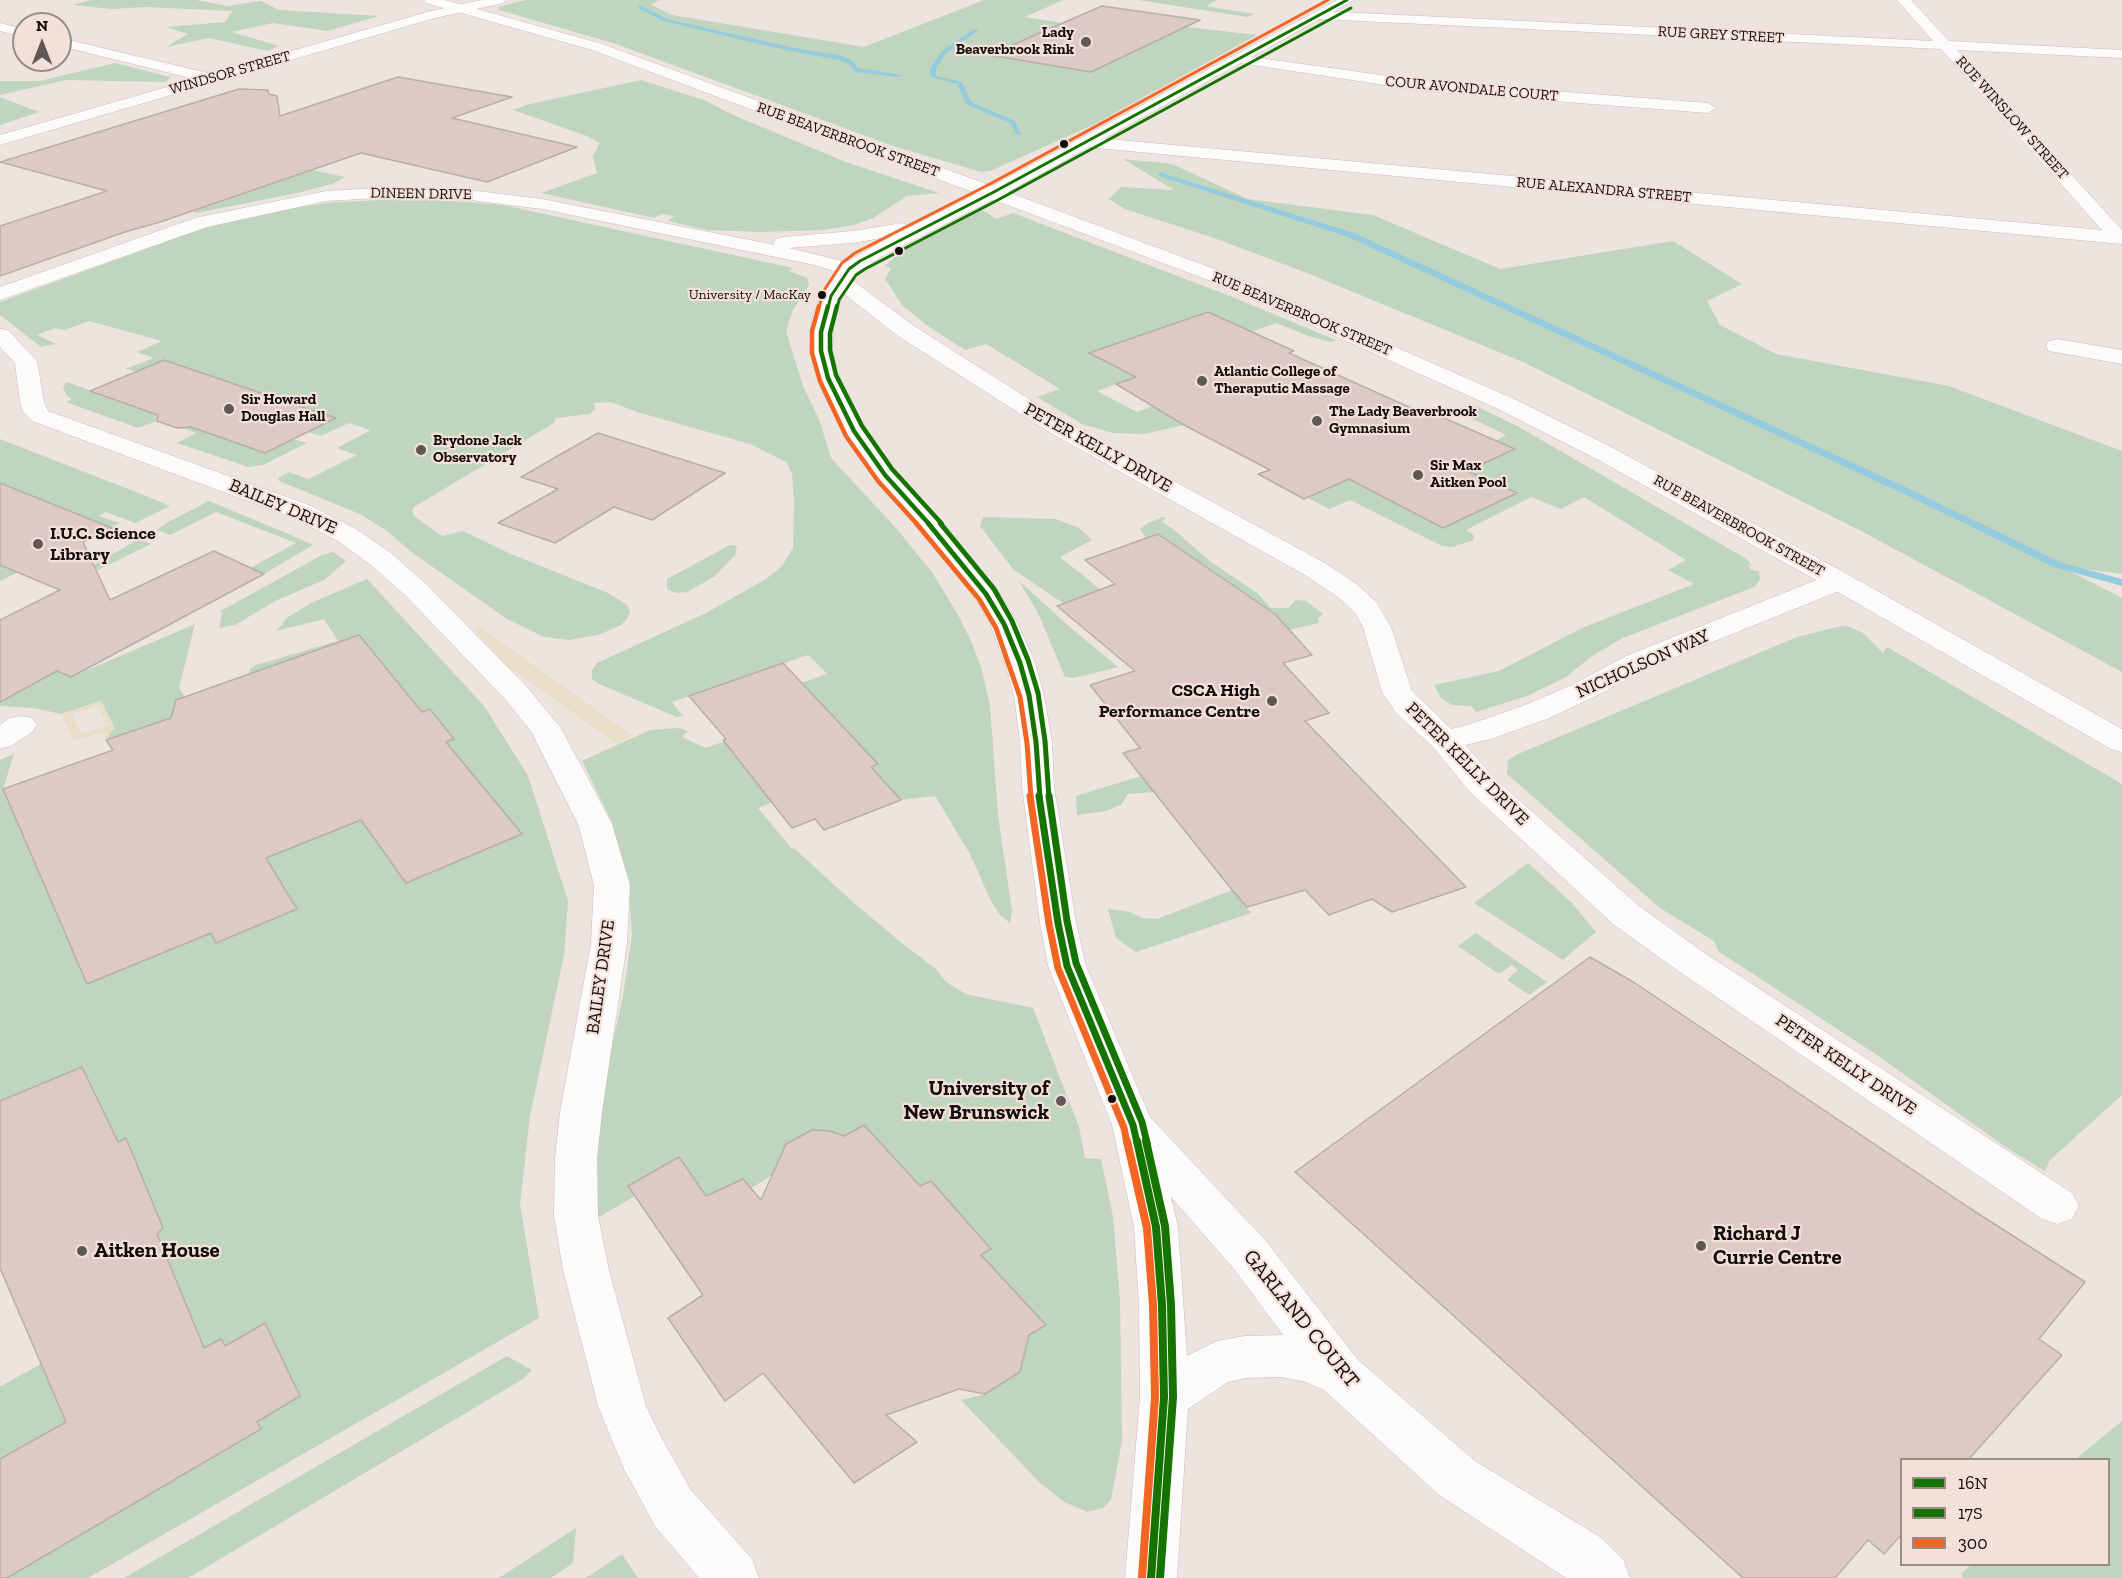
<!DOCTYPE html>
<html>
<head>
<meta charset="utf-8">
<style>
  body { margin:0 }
  #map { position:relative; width:2122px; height:1578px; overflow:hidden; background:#ede3df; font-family:"Zilla Slab",serif }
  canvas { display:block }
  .legend { position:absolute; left:1900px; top:1458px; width:210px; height:108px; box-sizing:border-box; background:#f3e0d9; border:2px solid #998c87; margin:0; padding:8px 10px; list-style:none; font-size:18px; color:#130d0b }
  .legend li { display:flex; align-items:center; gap:12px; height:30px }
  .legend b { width:30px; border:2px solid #998c87 }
  .north { position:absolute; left:12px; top:12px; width:60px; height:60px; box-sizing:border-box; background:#f3e0d9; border:2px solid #998c87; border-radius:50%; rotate:0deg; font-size:16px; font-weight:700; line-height:24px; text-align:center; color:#130d0b }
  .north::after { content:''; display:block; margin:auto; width:21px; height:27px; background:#5f5855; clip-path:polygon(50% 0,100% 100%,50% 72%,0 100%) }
</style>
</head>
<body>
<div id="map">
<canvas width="2122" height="1578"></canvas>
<ul class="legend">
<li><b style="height:8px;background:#157400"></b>16N</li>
<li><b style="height:8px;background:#157400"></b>17S</li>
<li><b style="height:8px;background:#f26522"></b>300</li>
</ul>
<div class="north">N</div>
</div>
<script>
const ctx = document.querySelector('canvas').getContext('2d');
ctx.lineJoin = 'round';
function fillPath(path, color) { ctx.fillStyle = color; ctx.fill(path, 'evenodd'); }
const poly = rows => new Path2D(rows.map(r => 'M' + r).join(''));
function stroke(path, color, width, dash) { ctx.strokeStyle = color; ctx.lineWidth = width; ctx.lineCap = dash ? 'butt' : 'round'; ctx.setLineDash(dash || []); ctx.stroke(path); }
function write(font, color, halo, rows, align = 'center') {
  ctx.font = font + ' "Zilla Slab",serif'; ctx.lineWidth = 4.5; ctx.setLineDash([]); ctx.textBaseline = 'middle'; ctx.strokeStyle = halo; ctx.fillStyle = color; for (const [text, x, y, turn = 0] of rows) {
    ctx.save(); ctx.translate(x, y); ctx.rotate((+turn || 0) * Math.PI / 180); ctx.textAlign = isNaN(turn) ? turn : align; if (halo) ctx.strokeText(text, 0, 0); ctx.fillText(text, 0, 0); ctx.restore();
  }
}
fillPath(poly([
  [91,0,196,0,228,6,261,1,279,10,379,16,327,31,273,23,232,32,279,46,268,51,209,38,166,47,188,34,166,27,225,22,233,11,144,7,112,9,73,5],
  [526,0,660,0,651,5,672,15,864,47,984,0,1063,0,1025,17,1063,23,990,55,1091,72,1187,27,1257,35,1093,125,990,171,981,172,893,146,616,44,499,10,498,7],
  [1138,0,1217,0,1206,6,1254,14,1247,17],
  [115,63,170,77,166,82,66,80,0,95,0,81,40,81],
  [641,80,704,100,731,114,846,162,939,193,907,196,873,218,854,225,824,230,761,232,707,230,668,221,674,216,662,214,654,218,541,193,597,173,593,156,600,143,587,136,513,110,526,105],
  [0,97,39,112,0,125],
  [1123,159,1172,164,1248,199,1373,215,1500,269,1673,241,1742,284,1707,301,1720,325,1776,354,1949,386,2122,451,2122,574,2060,566,2122,598,2122,672,1865,533,1523,362,1307,273,1214,238,1125,209,1109,199,1121,187,1174,190],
  [312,170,345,177,332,184,297,193,197,213,191,210,261,185,267,186],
  [413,198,503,205,793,268,789,271,807,278,809,284,805,293,793,310,786,331,803,386,819,419,831,458,896,528,931,571,956,611,972,643,981,667,990,705,998,815,1012,911,1010,923,999,914,991,901,970,854,935,796,901,800,871,767,878,764,801,683,827,674,808,655,672,702,683,716,677,717,599,684,592,679,592,670,597,663,706,613,766,579,782,566,793,548,794,503,792,473,786,462,750,444,637,412,611,402,594,403,595,408,590,414,556,418,554,423,414,507,412,510,414,516,442,536,463,531,511,554,608,593,626,604,630,611,627,619,621,625,598,635,569,640,544,637,507,619,410,551,387,531,360,514,279,481,278,478,289,472,309,479,357,455,337,448,371,430,349,423,321,436,308,432,336,418,294,404,291,405,125,369,154,358,137,352,162,341,89,321,65,330,55,328,37,335,56,344,41,347,0,315,0,302,204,228,288,209,326,203],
  [982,210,996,219,1013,213,1235,298,1336,340,1331,342,1308,336,1276,323,1251,332,1208,312,1090,353,1136,377,1097,391,1137,412,1153,406,1184,425,1144,434,1113,433,1082,424,1037,397,1060,389,986,344,965,350,925,324,902,305,885,279,891,268,885,266,902,251],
  [66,382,158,413,157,421,138,428,66,402,72,399,67,396,63,387],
  [1476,406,1519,427,1745,558,1753,566,1748,565,1751,570,1759,571,1760,580,1754,587,1623,638,1592,656,1566,677,1527,696,1476,712,1471,706,1452,705,1441,698,1434,685,1499,671,1582,628,1694,584,1668,570,1686,560,1584,497,1561,509,1531,497,1466,530,1473,534,1474,540,1452,547,1442,546,1350,500,1329,509,1308,498,1463,427,1496,441,1506,435,1461,413],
  [198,427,293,439,307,443,263,465,248,467,177,443,196,433,182,428],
  [0,439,141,494,170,506,135,523,106,512,99,516,119,523,0,581],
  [209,501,300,539,313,545,264,574,250,568,296,543,216,512,170,535,157,530,168,522],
  [983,517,1056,519,1079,528,1092,540,1060,557,1101,590,1064,604,1013,569,980,526],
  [1163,517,1166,518,1162,522,1173,529,1211,562,1257,593,1271,608,1288,608,1296,600,1306,601,1323,614,1318,618,1319,623,1289,630,1275,614,1158,534,1146,538,1140,529,1148,523],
  [139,539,151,544,98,570,90,567],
  [730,545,737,546,735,555,714,577,687,592,676,593,667,589,667,579],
  [333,552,346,561,324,580,275,601,235,625,219,628,222,613,219,612,322,555],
  [367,579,485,707,528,776,568,901,564,955,530,1116,520,1204,539,1318,88,1578,7,1578,261,1430,257,1422,300,1396,265,1324,225,1346,221,1339,203,1349,157,1234,143,1181,126,1139,116,1143,0,1101,0,760,14,754,3,789,87,984,211,933,217,943,296,910,266,858,361,820,406,883,521,834,446,742,454,738,430,709,422,712,359,635,249,674,250,669,256,665,338,641,324,619,276,631,288,617,313,602],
  [1019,581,1071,628,1118,667,1074,678,1065,677,1039,615],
  [195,624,179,688,224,757,173,717,106,740,114,727,101,701,61,714,34,708,0,706,0,702,57,671,71,677],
  [1841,626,1849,627,1863,633,1883,653,1887,647,2122,784,2122,1095,2050,1160,2045,1171,2007,1148,1877,1055,1718,951,1714,941,1660,908,1507,774,1508,760,1518,754,1797,637],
  [679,728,688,731,682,737,706,748,725,741,778,800,758,808,791,848,796,850,855,904,903,944,936,969,946,982,966,994,1033,1008,1079,1127,1085,1158,1101,1159,1113,1217,1120,1299,1122,1441,1111,1500,1103,1508,1088,1512,1064,1502,1039,1482,961,1400,985,1394,1020,1373,1026,1349,1021,1340,1045,1325,981,1255,990,1249,931,1181,920,1186,864,1125,844,1136,830,1131,812,1130,786,1144,777,1164,781,1170,751,1188,742,1179,715,1195,706,1196,679,1157,628,1186,635,1196,599,1217,592,1217,598,1110,623,996,632,935,628,880,611,820,582,761,650,730],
  [1141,776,1154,792,1128,794,1121,805,1106,811,1077,815,1076,796],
  [1528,863,1572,903,1596,932,1563,960,1474,903],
  [1232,890,1251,913,1136,952,1116,938,1108,909,1130,912,1142,918,1157,919],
  [1476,933,1547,982,1529,995,1507,980,1518,970,1512,965,1499,974,1458,946],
  [507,1356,532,1370,523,1379,188,1578,124,1578],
  [41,1364,57,1401,78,1390,91,1408,0,1459,0,1385,1,1386],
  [2122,1421,2122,1578,1962,1578,1962,1573,1971,1565,2108,1564,2108,1460,2076,1459],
  [576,1528,573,1563,551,1578,499,1578],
  [622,1554,638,1578,586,1578]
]), '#c0d5be');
fillPath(poly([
  [480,627,633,736,617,744,509,667,472,628],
  [101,701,114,728,106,740,102,732,74,741,61,714],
  [97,706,107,726,82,734,72,714]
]), '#e9dfc8');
fillPath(poly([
  [640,5,667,19,790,47,842,56,854,62,857,68,902,75,899,77,855,72,849,64,840,60,790,51,663,21,638,8,640,5],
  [974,29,979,30,945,54,936,69,936,76,962,82,971,102,1015,121,1021,135,1017,135,1010,123,966,104,957,84,930,77,930,69,941,52,974,29],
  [1159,172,1354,233,1912,490,2062,563,2122,579,2122,586,2054,567,1904,494,1348,237,1159,176,1159,172]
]), '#95cbde');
const building = poly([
  [1102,6,1200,20,1091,72,989,55,1102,6],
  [398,77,512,97,452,118,577,147,487,182,361,153,160,222,125,232,0,276,0,226,107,191,0,162,239,89,268,90,269,94,277,96,280,116,398,77],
  [1208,312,1294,351,1289,353,1422,413,1428,411,1515,449,1467,471,1517,493,1443,528,1349,479,1304,499,1258,474,1270,470,1184,425,1116,384,1136,377,1089,353,1208,312],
  [164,360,287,402,336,418,265,453,191,427,177,428,157,421,158,415,90,391,164,360],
  [598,433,725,473,652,520,614,507,555,543,498,523,558,489,521,477,598,433],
  [0,483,112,528,83,542,110,600,214,551,264,574,71,677,57,671,0,702,0,620,60,590,0,565,0,483],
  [1158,534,1275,614,1312,655,1283,663,1329,713,1305,721,1466,887,1392,912,1372,899,1329,915,1305,890,1247,907,1232,890,1123,753,1140,748,1090,685,1135,671,1057,606,1115,584,1085,560,1158,534],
  [359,635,422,712,430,709,454,739,446,742,522,834,406,883,361,820,266,858,297,909,216,943,211,933,87,984,3,789,113,750,106,740,171,718,176,700,359,635],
  [783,663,878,764,871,767,901,800,824,830,815,819,792,828,723,740,726,739,689,696,783,663],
  [1590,957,1635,983,1971,1209,2085,1282,2039,1339,2062,1355,1968,1460,1902,1460,1902,1534,1884,1554,1868,1540,1835,1578,1743,1578,1295,1172,1590,957],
  [82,1067,118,1142,126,1138,163,1228,157,1234,204,1348,221,1339,225,1346,265,1323,300,1396,257,1422,261,1429,7,1578,0,1578,0,1459,66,1422,0,1268,0,1101,82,1067],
  [864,1125,920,1186,931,1181,991,1249,981,1255,1046,1325,1029,1335,1020,1372,985,1394,959,1389,886,1415,917,1442,854,1483,763,1373,725,1401,668,1318,703,1295,628,1186,679,1157,706,1196,743,1179,761,1200,786,1144,812,1130,830,1131,844,1136,864,1125]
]);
fillPath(building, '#ddcac4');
stroke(building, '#b7afab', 1.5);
const street = poly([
  [481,0,506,0,504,3,435,18,0,145,0,135,195,79,60,46,60,38,212,74,427,12,481,0],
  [1897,0,1911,0,1949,41,2122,50,2122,58,1957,50,2122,230,2122,244,1086,147,1078,142,1086,137,2102,230,1941,49,1319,19,1312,15,1319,11,1933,41,1897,0],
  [0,23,24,29,24,37,0,31,0,23],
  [1238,55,1424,81,1708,103,1716,108,1708,113,1424,91,1233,62,1231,59,1233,56,1238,55],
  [395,187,462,189,542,199,775,245,773,243,776,239,783,237,853,231,902,223,910,227,986,189,998,189,1001,193,998,197,881,257,856,273,852,280,914,326,1065,422,1325,563,1358,585,1377,603,1391,627,1412,691,1451,729,1471,724,1525,705,1572,685,1626,656,1829,575,1839,573,1849,575,1853,581,1849,587,1648,668,1594,697,1547,719,1491,739,1465,745,1495,779,1639,906,1703,952,2072,1193,2079,1206,2072,1219,2057,1224,2042,1219,1677,970,1613,924,1471,793,1433,747,1396,713,1382,692,1363,627,1355,613,1338,597,1305,575,1049,432,898,336,843,293,834,319,832,351,845,393,878,448,894,470,949,530,996,588,1018,624,1035,663,1044,695,1052,742,1054,786,1076,923,1086,966,1150,1117,1266,1241,1358,1360,1475,1461,1600,1537,1623,1559,1630,1578,1566,1578,1439,1495,1324,1390,1305,1382,1282,1377,1245,1378,1228,1382,1188,1409,1177,1578,1125,1578,1140,1397,1139,1305,1134,1227,1112,1125,1048,966,1040,923,1022,786,1020,742,1014,695,1005,663,990,624,974,597,931,542,876,480,855,450,823,393,810,351,812,319,821,296,837,272,815,265,542,209,462,199,395,197,326,201,207,227,0,300,0,287,195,218,326,191,395,187],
  [892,236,846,262,789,248,853,243,892,236],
  [1171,1197,1234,1269,1283,1335,1245,1336,1217,1341,1187,1356,1178,1227,1171,1197],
  [0,329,8,330,37,361,44,402,48,411,309,505,356,529,391,553,426,584,526,686,561,728,612,824,630,885,627,943,602,1112,597,1158,598,1216,609,1270,646,1406,660,1435,691,1490,752,1559,759,1578,699,1578,655,1526,624,1469,598,1406,563,1270,554,1216,555,1158,560,1112,591,943,594,885,578,824,531,731,504,698,406,596,371,565,338,541,291,517,32,421,23,412,20,402,15,363,0,347,0,329],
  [2057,339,2122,350,2122,364,2049,351,2046,346,2049,341,2057,339],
  [21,716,32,718,37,725,32,732,11,746,0,749,0,725,10,718,21,716]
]);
const secondary = poly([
  [424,0,445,0,602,44,992,186,1337,0,1354,0,1008,192,1233,276,1512,398,1609,446,1849,575,2122,729,2122,752,2111,749,1829,587,1591,456,1496,408,1219,284,592,50,426,3,424,0]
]);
stroke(street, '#c6bebb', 1);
stroke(secondary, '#c6bebb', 1);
fillPath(street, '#fcfbfa');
fillPath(secondary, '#fcfbfa');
stroke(poly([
  [828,308,831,296,849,269,860,261,992,193,1347,0]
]), '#157400', 3);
stroke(poly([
  [828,306,821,332,821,351,828,378,854,431,885,475,929,524]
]), '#157400', 4.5);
stroke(poly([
  [928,523,986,594,1004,624,1020,663,1029,695,1036,742,1040,798]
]), '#157400', 5);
stroke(poly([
  [1039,796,1058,923,1067,966,1133,1125,1137,1143]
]), '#157400', 7);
stroke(poly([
  [1137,1141,1156,1227,1162,1305,1164,1397,1151,1578]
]), '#157400', 8);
stroke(poly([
  [837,308,839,300,856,275,865,269,996,201,1351,8]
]), '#157400', 3);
stroke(poly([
  [837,306,830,333,830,350,836,375,862,426,892,469,942,524]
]), '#157400', 4.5);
stroke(poly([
  [940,523,994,589,1012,621,1028,660,1038,693,1045,741,1049,798]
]), '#157400', 5);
stroke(poly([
  [1049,796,1067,921,1076,963,1142,1122,1147,1143]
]), '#157400', 7);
stroke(poly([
  [1146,1141,1165,1226,1171,1305,1173,1397,1160,1578]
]), '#157400', 8);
stroke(poly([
  [819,308,823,292,842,263,855,253,988,185,1328,0]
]), '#f26522', 3);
stroke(poly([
  [819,306,812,331,812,353,820,381,846,436,878,481,917,524]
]), '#f26522', 4.5);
stroke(poly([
  [916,523,979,599,996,628,1020,697,1027,743,1031,798]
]), '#f26522', 5);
stroke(poly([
  [1030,796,1049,924,1058,968,1124,1128,1127,1143]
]), '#f26522', 7);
stroke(poly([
  [1127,1141,1147,1228,1153,1305,1155,1397,1142,1577]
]), '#f26522', 8);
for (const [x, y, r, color] of [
  [1086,42,6,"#5f5855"],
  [1064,144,5,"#130d0b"],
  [899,251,5,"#130d0b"],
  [822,295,5,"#130d0b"],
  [1202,381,6,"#5f5855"],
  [229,409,6,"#5f5855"],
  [1317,421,6,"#5f5855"],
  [421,450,6,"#5f5855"],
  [1418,475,6,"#5f5855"],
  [38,544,6,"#5f5855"],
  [1272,701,6,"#5f5855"],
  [1112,1099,5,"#130d0b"],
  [1061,1101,6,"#5f5855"],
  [1701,1246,6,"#5f5855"],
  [82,1251,6,"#5f5855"]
]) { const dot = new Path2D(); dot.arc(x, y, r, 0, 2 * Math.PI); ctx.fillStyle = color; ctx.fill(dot); stroke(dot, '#f3e0d9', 2); }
write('14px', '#130d0b', '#f3e0d9', [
  ["University / MacKay",811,295]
], 'right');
write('bold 15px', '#130d0b', '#f3e0d9', [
  ["Lady",1074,33,"right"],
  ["Beaverbrook Rink",1074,50,"right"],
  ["Atlantic College of",1214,372],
  ["Theraputic Massage",1214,389],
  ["Sir Howard",241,400],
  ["Douglas Hall",241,417],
  ["The Lady Beaverbrook",1329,412],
  ["Gymnasium",1329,429],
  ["Brydone Jack",433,441],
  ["Observatory",433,458],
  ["Sir Max",1430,466],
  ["Aitken Pool",1430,483]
], 'left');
write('15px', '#130d0b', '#f3e0d9', [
  ["RUE GREY STREET",1721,35,3],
  ["WINDSOR STREET",230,73,-16],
  ["COUR AVONDALE COURT",1472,89,5],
  ["RUE WINSLOW STREET",2012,118,48],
  ["RUE BEAVERBROOK STREET",848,140,20],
  ["RUE ALEXANDRA STREET",1604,190,5],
  ["DINEEN DRIVE",421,194,1],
  ["RUE BEAVERBROOK STREET",1302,314,23],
  ["RUE BEAVERBROOK STREET",1739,526,29]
]);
write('18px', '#130d0b', '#f3e0d9', [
  ["PETER KELLY DRIVE",1098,448,29],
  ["BAILEY DRIVE",283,507,23],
  ["NICHOLSON WAY",1643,664,-24],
  ["PETER KELLY DRIVE",1467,764,45],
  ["BAILEY DRIVE",601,977,-82],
  ["PETER KELLY DRIVE",1846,1065,34]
]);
write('bold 18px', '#130d0b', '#f3e0d9', [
  ["I.U.C. Science",50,534],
  ["Library",50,555],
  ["CSCA High",1260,691,"right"],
  ["Performance Centre",1260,712,"right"]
], 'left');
write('bold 21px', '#130d0b', '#f3e0d9', [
  ["University of",1049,1089,"right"],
  ["New Brunswick",1049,1113,"right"],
  ["Richard J",1713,1234],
  ["Currie Centre",1713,1258],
  ["Aitken House",94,1251]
], 'left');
write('21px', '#130d0b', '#f3e0d9', [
  ["GARLAND COURT",1301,1319,51]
]);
</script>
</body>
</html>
